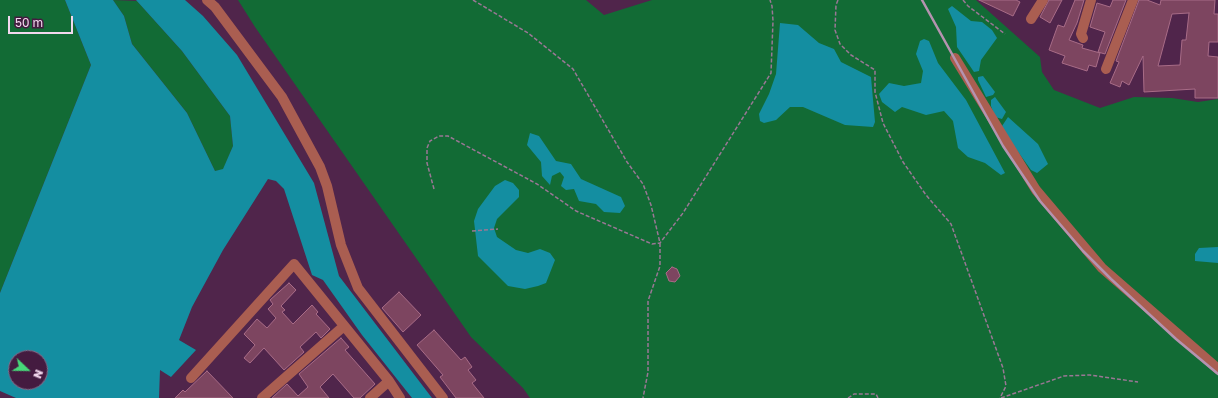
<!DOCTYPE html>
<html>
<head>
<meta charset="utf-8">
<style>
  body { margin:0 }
  #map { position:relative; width:1218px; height:398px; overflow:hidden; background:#50254b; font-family:"Golos Text",sans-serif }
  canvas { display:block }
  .north { position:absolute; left:8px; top:350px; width:40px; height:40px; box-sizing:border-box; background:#441b40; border:1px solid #8a6786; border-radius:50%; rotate:112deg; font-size:11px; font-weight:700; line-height:16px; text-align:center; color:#f3d8ee }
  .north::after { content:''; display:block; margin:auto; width:14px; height:18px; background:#47d779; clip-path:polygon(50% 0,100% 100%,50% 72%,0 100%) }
  .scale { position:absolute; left:8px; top:16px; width:65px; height:18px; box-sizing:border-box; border:2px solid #f3d8ee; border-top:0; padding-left:5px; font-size:12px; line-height:14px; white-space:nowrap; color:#f3d8ee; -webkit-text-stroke:3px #441b40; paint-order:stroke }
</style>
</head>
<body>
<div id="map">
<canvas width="1218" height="398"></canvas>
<div class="north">N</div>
<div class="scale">50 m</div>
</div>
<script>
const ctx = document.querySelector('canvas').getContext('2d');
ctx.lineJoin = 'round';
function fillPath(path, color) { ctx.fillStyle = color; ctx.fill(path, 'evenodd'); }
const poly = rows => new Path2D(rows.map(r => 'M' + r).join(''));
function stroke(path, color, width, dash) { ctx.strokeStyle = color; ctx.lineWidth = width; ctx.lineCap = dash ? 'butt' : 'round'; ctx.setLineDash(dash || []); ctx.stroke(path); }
fillPath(poly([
  [0,0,65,0,91,65,0,293],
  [113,0,137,1,182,51,230,116,233,146,223,170,215,171,187,113,132,44,124,16],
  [238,0,586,0,604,15,652,0,976,0,1040,57,1042,72,1054,90,1100,108,1134,97,1172,98,1198,102,1218,99,1218,398,530,398,523,388,471,337,255,27]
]), '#126b35');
fillPath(poly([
  [65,0,113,0,124,16,132,44,187,113,215,171,223,169,233,146,230,116,182,51,136,0,185,0,203,16,237,55,314,183,339,276,432,398,412,398,362,335,323,280,312,275,284,189,276,181,268,179,223,250,192,307,179,340,196,350,171,377,160,370,159,398,16,398,0,391,0,293,91,65],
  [16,358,40,358,40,382,16,382],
  [952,6,971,21,982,22,992,30,997,38,981,60,979,71,974,72,957,47,956,27,948,9],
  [780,23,798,25,819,43,834,49,841,62,871,77,875,122,873,127,845,125,803,107,790,107,776,120,764,123,760,121,759,114,769,94,776,74],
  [924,39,929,41,938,63,966,100,1005,173,1001,175,985,163,968,157,958,148,953,121,944,111,926,115,902,107,895,112,882,102,879,94,889,83,904,86,921,83,923,71,916,54,920,41],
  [983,76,995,92,993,95,986,97,978,80,978,77],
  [995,97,1006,112,1002,119,995,117,991,106,991,100],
  [1008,117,1038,144,1048,164,1037,173,1031,170,1006,135,1002,126],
  [530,133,539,136,556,161,571,164,581,179,621,197,625,206,620,213,604,212,596,204,579,201,574,189,566,190,561,186,564,177,560,172,552,176,550,185,542,176,541,162,527,145],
  [505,180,513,183,519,190,519,197,497,219,494,228,497,237,516,250,528,253,540,249,550,253,555,260,546,283,538,286,525,289,508,286,478,256,474,221,478,209,495,186],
  [1218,247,1218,263,1195,261,1195,254,1199,248]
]), '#148ea1');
const building = poly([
  [979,0,1016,0,1020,2,1013,16,979,0],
  [1049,0,1062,0,1050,23,1040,17,1049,0],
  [1075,0,1084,0,1077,23,1069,40,1083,45,1082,48,1100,53,1096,67,1089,65,1087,71,1062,63,1065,56,1049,50,1058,25,1064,27,1075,0],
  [1113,0,1126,0,1105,54,1098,52,1105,32,1090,27,1097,3,1110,7,1113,0],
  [1139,0,1147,0,1160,5,1161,0,1215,0,1214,14,1218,14,1218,42,1209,42,1208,56,1218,57,1218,98,1195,98,1195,89,1144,92,1143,56,1129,85,1122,81,1120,87,1110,83,1119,62,1116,61,1139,0],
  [1189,13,1186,40,1182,40,1180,65,1158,66,1172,14,1189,13],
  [672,267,677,269,680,276,675,282,669,281,666,273,672,267],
  [289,283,296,290,281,306,285,310,282,312,293,324,312,305,318,312,316,314,330,329,321,338,316,332,300,347,304,352,284,370,264,348,250,363,244,358,255,345,244,334,257,319,267,328,276,318,268,309,273,304,270,300,289,283],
  [399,292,421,315,403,332,382,308,399,292],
  [434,330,461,360,465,357,472,367,468,370,476,380,472,383,484,398,456,398,440,377,443,375,417,345,434,330],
  [341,338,349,347,345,350,375,384,360,398,354,398,333,374,320,387,329,398,272,398,287,384,298,396,308,387,299,374,341,338],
  [207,371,233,398,175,398,183,390,185,392,207,371]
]);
fillPath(building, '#7d4560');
stroke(building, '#a86c87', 1);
stroke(poly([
  [473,0,528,33,573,69,627,162,643,184,651,205,660,243,660,266,648,301,648,372,643,398],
  [838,0,836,5,835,30,840,44,851,55,875,70,875,92,883,123,903,162,926,195,951,224,1003,368,1006,386,1000,398],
  [963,0,968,6,1005,34],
  [434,189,427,163,427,148,430,141,439,136,448,136,537,184,576,211,652,244,660,243,683,213,771,73,773,21,772,6,770,0],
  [472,231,498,229],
  [848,398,854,394,876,394,878,398],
  [1001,398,1064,376,1090,375,1138,382]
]), '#9a7795', 1.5, [4, 2]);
stroke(poly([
  [207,0,215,7,282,97,320,167,327,186,341,245,358,288,443,398],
  [1031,19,1043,0],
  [1083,38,1081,34,1091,0],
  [955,58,1036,190,1102,268,1218,369],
  [1106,69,1133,0],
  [191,378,294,264,389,381,400,398],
  [262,398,344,326],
  [370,398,389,381]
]), '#aa5e51', 10);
stroke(poly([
  [922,0,1003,146,1040,201,1083,251,1111,279,1176,339,1218,374]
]), '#b593b0', 2.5);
</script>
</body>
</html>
